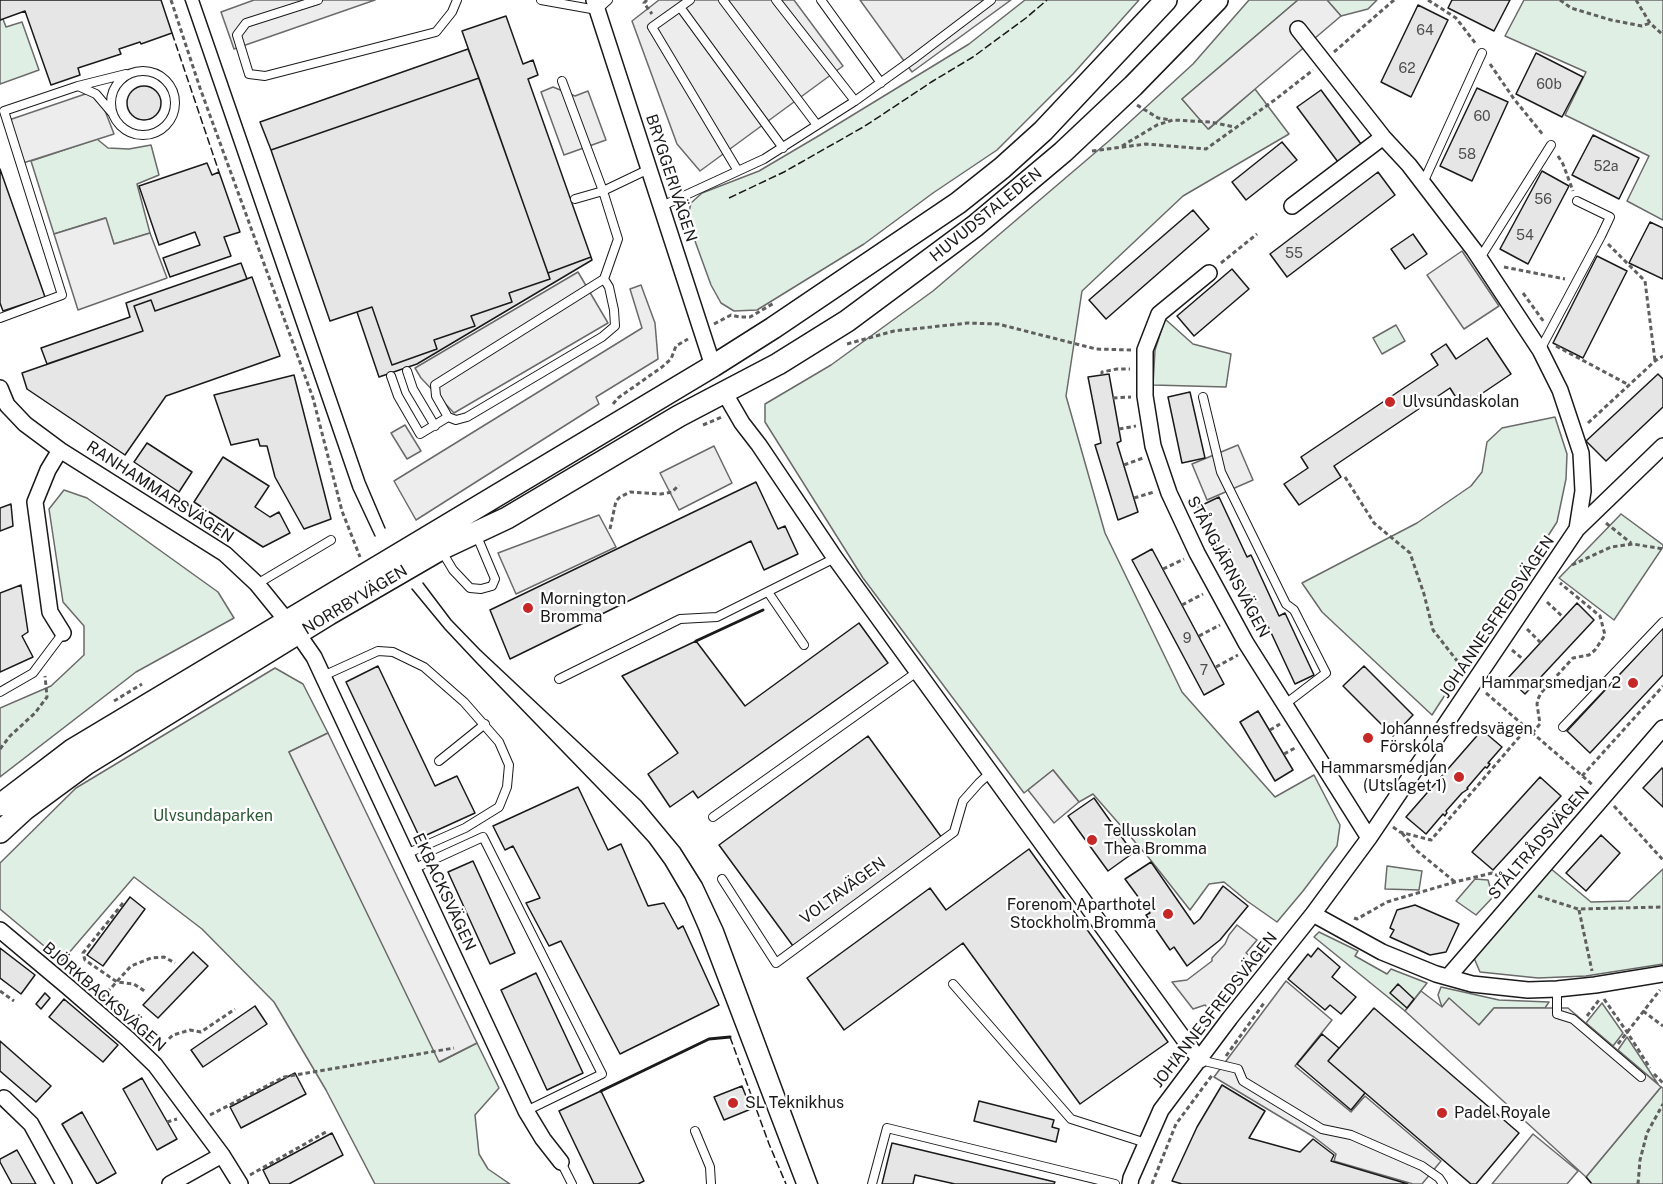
<!DOCTYPE html>
<html>
<head>
<meta charset="utf-8">
<style>
  body { margin:0 }
  canvas { display:block; background:#fff }
</style>
</head>
<body>
<canvas width="1663" height="1184"></canvas>
<script>
const ctx = document.querySelector('canvas').getContext('2d');
ctx.lineJoin = 'round';
function fillPath(path, color) { ctx.fillStyle = color; ctx.fill(path, 'evenodd'); }
const poly = rows => new Path2D(rows.map(r => 'M' + r).join(''));
function stroke(path, color, width, dash) { ctx.strokeStyle = color; ctx.lineWidth = width; ctx.lineCap = dash ? 'butt' : 'round'; ctx.setLineDash(dash || []); ctx.stroke(path); }
function write(font, color, halo, rows, align = 'center') {
  ctx.font = font + ' "Public Sans",sans-serif'; ctx.lineWidth = 4.5; ctx.setLineDash([]); ctx.textBaseline = 'middle'; ctx.strokeStyle = halo; ctx.fillStyle = color; for (const [text, x, y, turn = 0] of rows) {
    ctx.save(); ctx.translate(x, y); ctx.rotate((+turn || 0) * Math.PI / 180); ctx.textAlign = isNaN(turn) ? turn : align; if (halo) ctx.strokeText(text, 0, 0); ctx.fillText(text, 0, 0); ctx.restore();
  }
}
const green = poly([
  [1025,0,1139,0,1073,74,997,150,933,193,864,244,757,310,734,311,721,303,711,285,691,230,688,216,691,203,702,193,759,171,820,135,969,44,1025,0],
  [1249,0,1298,0,1182,99,1209,129,1255,89,1289,134,1183,196,1082,291,1066,396,1105,533,1182,692,1275,797,1314,775,1340,825,1337,846,1303,891,1277,922,1247,901,1224,882,1209,884,1190,910,1149,858,1093,794,1079,802,1053,770,1024,793,863,578,765,422,765,404,831,365,933,291,1110,140,1193,64,1249,0],
  [1327,0,1377,0,1368,9,1341,16,1327,0],
  [1524,0,1663,0,1663,220,1627,201,1649,156,1565,115,1586,72,1505,36,1524,0],
  [3,19,6,27,22,22,39,70,0,84,0,20,3,19],
  [97,139,108,148,129,149,151,145,159,175,137,184,150,233,114,244,105,218,54,234,31,161,97,139],
  [1165,319,1193,344,1231,354,1226,387,1153,385,1155,350,1165,319],
  [1396,325,1405,341,1382,354,1373,338,1396,325],
  [1555,417,1567,454,1566,479,1557,522,1432,715,1322,612,1302,583,1417,523,1471,486,1482,472,1487,442,1502,428,1555,417],
  [64,490,87,498,218,592,234,618,136,672,0,777,0,708,51,686,84,655,84,626,63,602,49,509,64,490],
  [1621,514,1663,545,1663,547,1614,620,1559,578,1621,514],
  [275,668,303,684,328,733,289,752,440,1062,477,1043,499,1088,475,1115,479,1154,488,1169,510,1184,375,1184,326,1090,274,1002,202,929,134,877,62,961,0,909,0,863,76,788,275,668],
  [1387,866,1422,871,1419,890,1385,889,1387,866],
  [1550,868,1591,902,1629,901,1663,869,1663,964,1586,976,1538,978,1480,972,1474,958,1550,868],
  [1475,879,1488,880,1493,897,1476,915,1456,901,1475,879],
  [1319,932,1358,951,1355,956,1387,974,1391,969,1427,983,1405,1011,1314,937,1319,932],
  [1441,987,1499,1000,1549,1002,1545,1008,1494,1008,1479,1025,1449,999,1442,1007,1438,995,1441,987],
  [1602,1003,1623,1033,1613,1046,1586,1023,1602,1003],
  [1627,1037,1658,1084,1618,1050,1627,1037],
  [1661,1087,1663,1088,1663,1184,1592,1184,1586,1177,1661,1087]
]);
fillPath(green, '#e0efe3');
stroke(green, '#6a6a6a', 1.5);
const parking = poly([
  [254,0,375,0,234,49,221,12,254,0],
  [659,0,794,0,843,66,700,171,677,144,632,21,659,0],
  [860,0,1011,0,912,72,860,0],
  [1298,0,1327,0,1341,16,1208,129,1182,99,1298,0],
  [553,87,575,96,588,91,606,140,564,155,541,92,553,87],
  [97,90,114,134,20,164,6,121,97,90],
  [106,218,114,244,150,233,167,278,78,310,54,234,106,218],
  [1462,251,1499,306,1464,329,1427,275,1462,251],
  [578,272,608,323,454,413,421,378,415,368,578,272],
  [641,285,655,323,658,359,596,397,599,404,416,520,394,481,642,328,630,289,641,285],
  [405,425,421,451,407,459,391,433,405,425],
  [1238,445,1253,480,1207,500,1192,464,1238,445],
  [714,446,732,483,679,510,660,473,714,446],
  [599,515,616,547,516,594,498,553,599,515],
  [328,733,477,1043,439,1062,289,752,328,733],
  [1053,770,1079,802,1054,823,1028,790,1053,770],
  [1237,925,1257,940,1246,953,1253,958,1212,1012,1205,1005,1193,1009,1172,982,1187,980,1212,961,1212,958,1225,944,1229,935,1237,925],
  [1286,981,1332,1020,1295,1066,1351,1112,1365,1096,1441,1161,1422,1184,1413,1184,1334,1161,1336,1154,1314,1137,1214,1077,1286,981],
  [1421,991,1442,1007,1449,998,1479,1025,1494,1008,1568,1008,1661,1087,1586,1177,1405,1011,1421,991],
  [1533,1134,1578,1171,1567,1184,1492,1184,1533,1134]
]);
fillPath(parking, '#ededed');
stroke(parking, '#6a6a6a', 1.5);
const building = poly([
  [0,0,161,0,172,33,141,44,140,42,119,49,121,54,78,68,80,75,51,85,25,11,0,20,0,0],
  [1452,0,1510,0,1494,31,1448,8,1452,0],
  [1418,5,1448,20,1411,97,1381,82,1418,5],
  [506,16,523,64,533,60,538,75,528,79,591,257,548,273,462,31,506,16],
  [468,49,479,78,271,150,260,122,468,49],
  [1536,53,1583,77,1562,117,1516,94,1536,53],
  [479,78,550,279,509,293,512,302,471,316,475,326,434,340,437,349,392,365,372,307,330,321,271,150,479,78],
  '127 103a17 17 0 1 1 34 0a17 17 0 1 1-34 0Z',
  [1477,88,1508,102,1472,181,1440,166,1477,88],
  [1321,90,1361,144,1338,162,1297,107,1321,90],
  [1593,135,1639,158,1619,199,1572,175,1593,135],
  [1282,142,1297,160,1246,200,1232,182,1282,142],
  [207,163,212,175,219,172,240,232,224,237,231,256,170,277,163,258,200,245,195,232,159,245,139,186,207,163],
  [0,169,45,297,3,311,0,303,0,169],
  [1542,171,1569,186,1528,264,1500,249,1542,171],
  [1378,172,1395,195,1287,277,1270,254,1378,172],
  [1193,210,1209,229,1106,319,1089,300,1193,210],
  [1650,222,1663,228,1663,279,1629,263,1650,222],
  [1413,234,1427,254,1405,269,1391,249,1413,234],
  [1597,256,1627,271,1583,358,1553,343,1597,256],
  [591,257,592,260,417,364,379,377,357,312,372,307,392,365,437,349,434,340,475,326,471,316,512,302,509,293,550,279,548,273,591,257],
  [241,263,247,279,155,311,151,300,134,306,143,331,47,364,41,348,130,317,126,303,241,263],
  [1232,269,1249,289,1194,336,1177,316,1232,269],
  [252,277,280,356,166,396,125,455,27,389,22,373,143,331,134,306,151,300,155,311,252,277],
  [1487,338,1511,374,1462,407,1450,388,1334,466,1341,477,1299,505,1284,484,1308,468,1301,457,1438,365,1431,354,1446,344,1456,359,1487,338],
  [1109,374,1121,441,1117,443,1138,512,1118,520,1095,445,1101,443,1088,377,1109,374],
  [1658,374,1663,379,1663,407,1606,461,1586,441,1658,374],
  [294,375,331,519,304,529,275,477,267,446,260,446,258,439,231,445,214,395,294,375],
  [1190,392,1205,458,1182,463,1168,397,1190,392],
  [147,443,192,472,179,492,134,462,147,443],
  [223,457,269,486,255,507,270,517,279,512,290,533,263,547,194,502,223,457],
  [756,482,778,529,785,526,798,554,764,570,751,541,510,659,490,610,756,482],
  [1219,497,1247,557,1251,555,1279,616,1285,613,1314,675,1295,684,1267,624,1261,627,1232,566,1227,568,1198,507,1219,497],
  [11,504,13,526,0,531,0,508,11,504],
  [1152,549,1224,684,1204,695,1132,560,1152,549],
  [21,585,28,632,22,636,33,657,0,672,0,593,21,585],
  [1577,603,1594,620,1525,694,1508,678,1577,603],
  [859,623,888,663,698,798,693,791,670,807,648,774,678,753,622,676,696,641,745,706,859,623],
  [1663,628,1663,675,1590,753,1567,731,1663,628],
  [378,666,435,786,457,776,475,813,420,838,346,682,378,666],
  [1364,666,1413,715,1393,736,1343,686,1364,666],
  [1258,711,1293,770,1275,781,1240,722,1258,711],
  [1482,730,1502,747,1488,763,1490,764,1487,768,1485,767,1467,788,1468,789,1462,793,1446,811,1447,813,1446,814,1445,816,1443,814,1426,834,1406,817,1482,730],
  [868,736,942,838,793,946,719,845,868,736],
  [1662,768,1663,769,1663,807,1643,788,1662,768],
  [1540,777,1561,796,1493,870,1472,852,1540,777],
  [578,787,608,850,621,844,648,906,664,903,678,929,683,926,719,1005,620,1054,561,941,549,946,526,903,540,898,513,846,505,850,493,826,578,787],
  [1094,798,1133,853,1108,871,1068,816,1094,798],
  [1601,835,1620,853,1586,891,1566,873,1601,835],
  [1029,849,1168,1042,1080,1104,963,943,844,1030,807,978,930,888,946,910,1029,849],
  [473,861,515,953,490,964,448,872,473,861],
  [1151,862,1194,924,1200,919,1223,886,1248,906,1220,940,1187,966,1174,947,1170,950,1146,915,1150,913,1125,879,1151,862],
  [130,897,145,909,103,966,87,955,130,897],
  [1415,905,1459,924,1446,952,1430,955,1390,937,1394,930,1390,928,1397,910,1415,905],
  [0,948,35,975,21,994,0,978,0,948],
  [1318,948,1340,967,1332,977,1356,997,1341,1014,1330,1005,1325,1010,1288,979,1308,954,1311,957,1318,948],
  [193,952,208,966,158,1018,143,1005,193,952],
  [536,973,583,1073,547,1090,501,990,536,973],
  [1398,984,1414,999,1407,1008,1390,993,1398,984],
  [45,993,50,998,41,1009,36,1004,45,993],
  [64,999,118,1045,103,1062,49,1017,64,999],
  [255,1006,267,1024,203,1067,191,1050,255,1006],
  [1374,1008,1519,1133,1476,1184,1471,1184,1328,1061,1374,1008],
  [1322,1034,1339,1048,1328,1061,1365,1093,1351,1110,1297,1064,1322,1034],
  [0,1041,51,1086,36,1102,0,1071,0,1041],
  [295,1073,306,1094,241,1128,230,1107,295,1073],
  [142,1078,177,1139,157,1150,123,1089,142,1078],
  [1222,1085,1265,1111,1249,1138,1300,1152,1313,1139,1334,1155,1331,1161,1408,1184,1182,1184,1172,1181,1197,1127,1222,1085],
  [742,1086,751,1109,724,1120,714,1097,742,1086],
  [601,1091,644,1181,638,1184,594,1184,559,1111,601,1091],
  [979,1101,1054,1120,1052,1127,1059,1129,1056,1142,974,1121,979,1101],
  [82,1112,116,1173,97,1184,62,1124,82,1112],
  [332,1133,343,1155,289,1184,270,1184,263,1170,332,1133],
  [892,1143,1055,1182,1054,1184,955,1184,915,1175,913,1184,882,1184,892,1143],
  [17,1150,36,1184,12,1184,0,1162,0,1159,17,1150]
]);
fillPath(building, '#e6e6e6');
stroke(building, '#1a1a1a', 1.5);
const lane = poly([
  [318,0,246,23,237,35,249,74,265,76,436,32,452,12,457,0],
  [541,0,597,10,608,0],
  [690,0,652,27,738,171],
  [723,0,817,125],
  [776,0,855,101],
  [821,0,881,83],
  [680,7,783,148],
  '111 103a32 32 0 1 1 64 0a32 32 0 1 1-64 0Z',
  [562,81,603,191,575,199],
  [78,86,126,74],
  [1423,183,1482,53],
  [662,206,764,159,855,101,912,60,991,0],
  [1480,258,1551,145],
  [604,279,609,287,614,310,615,326,602,337,467,417,456,420,448,417,436,396,435,385,604,279,618,239,603,191,649,169],
  [0,318,62,295,4,111,78,86,96,94,113,114],
  [1540,350,1601,236,1610,217,1577,201],
  [407,371,413,389,435,426],
  [391,376,398,396,420,434,448,417],
  [1203,397,1221,472,1286,604,1294,610,1326,673,1284,705],
  [441,550,453,570,470,588,481,589,492,586,495,579,476,534],
  [257,584,331,540],
  [768,592,804,645],
  [323,676,378,651,393,652,424,667,464,702,499,742,509,765,507,787,499,807,465,828,406,854],
  [559,679,680,619,717,617,835,558],
  [0,692,33,673,63,633],
  [1563,727,1663,622],
  [439,761,485,724],
  [713,817,917,672],
  [413,869,483,837,602,1074,526,1111],
  [722,879,776,963,954,832,963,801,979,783,990,773],
  [953,984,1071,1119,1146,1143],
  [1557,989,1557,1014,1573,1019,1641,1077],
  [1200,1060,1238,1069,1243,1081,1322,1129,1351,1135,1422,1166,1439,1178,1443,1184],
  [695,1131,710,1167,711,1184],
  [561,1162,572,1184],
  [872,1184,887,1128,1115,1184]
]);
const street = poly([
  [594,0,713,366],
  [1292,206,1383,137],
  [1209,273,1159,314,1145,350,1145,396,1153,446,1169,493,1197,553,1246,643,1369,838],
  [0,388,7,405,25,424,60,450,225,554,257,584,287,621],
  [724,392,742,423,759,445,835,558,1186,1042,1200,1060],
  [60,450,48,470,35,502,50,612,63,633],
  [1577,529,1663,446],
  [298,634,314,657,526,1111,543,1139,561,1162],
  [1313,914,1382,952,1436,974,1472,984,1528,990,1557,989,1595,985,1663,974],
  [0,930,68,987,128,1039,155,1065,222,1155,240,1184],
  [1448,977,1663,728],
  [4,1098,31,1124,64,1184],
  [170,1184,222,1155],
  [1130,1184,1131,1178,1161,1110,1230,1018,1313,914,1369,838,1577,529,1583,491,1581,453,1560,390,1540,350,1474,250,1409,165,1383,137,1298,29]
]);
const secondary = poly([
  [0,805,72,750,713,366,773,328,958,203,1002,168,1043,131,1166,0],
  [0,832,25,809,86,764,329,614,441,549,507,518,679,416,778,364,847,321,975,226,1063,152,1133,86,1217,0]
]);
stroke(lane, '#1a1a1a', 10);
stroke(street, '#1a1a1a', 18);
stroke(secondary, '#1a1a1a', 24);
stroke(poly([
  [171,0,200,88,313,398,342,511,360,557],
  [647,0,644,3,652,14],
  [1428,0,1456,18,1476,44],
  [1560,0,1571,8,1611,20,1642,26,1650,23],
  [1636,0,1650,23,1663,35],
  [1334,52,1394,0],
  [1490,64,1514,99,1544,136],
  [1137,105,1158,118,1171,120],
  [1122,146,1157,125,1173,120,1211,122,1234,127],
  [1092,151,1146,144,1206,149,1276,99,1313,70],
  [1558,156,1563,164,1573,191],
  [1608,244,1645,281,1655,361],
  [1221,263,1257,234],
  [1504,267,1565,279],
  [1523,293,1544,322],
  [714,324,731,315,740,317,750,317,774,303],
  [847,344,894,331,968,323,998,324,1096,349,1131,350],
  [1556,346,1629,385],
  [1102,375,1102,372,1117,369,1130,369],
  [1113,398,1131,397],
  [613,404,618,398,662,367,671,359,676,346,688,339],
  [1588,423,1655,361,1663,356],
  [703,425,722,417],
  [1119,429,1136,426],
  [1124,465,1143,458],
  [1345,477,1374,523,1410,553,1424,594,1433,630,1465,671],
  [1134,498,1154,492],
  [1606,523,1631,543],
  [610,529,616,501,620,497,630,492,661,494,672,492,679,485],
  [1572,565,1611,547,1633,544,1663,549],
  [1163,569,1184,559],
  [1547,602,1563,617],
  [1182,605,1203,594],
  [1527,629,1541,643],
  [1199,636,1220,625],
  [1512,650,1524,660],
  [1216,667,1238,655],
  [1486,693,1594,786],
  [114,701,142,684],
  [1270,730,1280,724],
  [1532,733,1540,724,1537,704,1538,699,1541,693,1573,658,1589,655,1595,650,1605,635,1600,616,1560,583],
  [0,749,10,736,35,713,47,697,45,676],
  [1284,754,1295,748],
  [1582,776,1663,686],
  [1614,806,1663,860],
  [1393,827,1400,832,1431,840,1527,728],
  [1402,833,1416,850,1455,882],
  [1538,896,1578,909,1663,907],
  [123,903,83,953,85,960,117,982,134,984,146,992],
  [1579,910,1592,971],
  [1354,918,1357,919,1387,902,1455,882,1492,873,1511,881],
  [0,991,14,1001],
  [102,998,131,966,151,958,164,957,175,963],
  [1604,999,1627,1032,1650,1068],
  [1643,1011,1663,1026],
  [1587,1016,1599,1000],
  [1618,1044,1660,990],
  [158,1049,173,1035,190,1030,201,1032,235,1009],
  [1226,1056,1264,1003],
  [1654,1074,1663,1083],
  [1166,1075,1173,1053,1175,1051],
  [210,1115,284,1077,454,1048],
  [167,1122,177,1119],
  [250,1175,326,1132],
  [1152,1184,1176,1124,1213,1074],
  [1638,1184,1640,1160,1647,1133,1663,1104]
]), '#5f5f5f', 3, [4.5, 3]);
stroke(lane, '#fff', 8);
stroke(street, '#fff', 15);
stroke(secondary, '#fff', 21);
stroke(poly([
  [185,0,353,489,375,536],
  [199,0,365,481,385,528],
  [423,583,451,620,480,650,641,801,680,848,702,883,723,928,818,1184],
  [412,589,445,629,475,661,628,819,649,842,665,864,685,898,699,930,796,1184]
]), '#1a1a1a', 1.5);
stroke(poly([
  [172,33,219,172],
  [729,198,784,172,865,126,933,81,973,57,1026,18,1047,0],
  [730,1037,769,1144,786,1184],
  [1586,1177,1592,1184]
]), '#1a1a1a', 1.5, [8, 3]);
stroke(poly([
  [696,641,763,610],
  [601,1091,709,1039,730,1037]
]), '#1a1a1a', 3);
for (const [x, y, r, color] of [
  [1390,402,6,"#c62828"],
  [528,608,6,"#c62828"],
  [1633,683,6,"#c62828"],
  [1368,738,6,"#c62828"],
  [1459,777,6,"#c62828"],
  [1092,840,6,"#c62828"],
  [1168,914,6,"#c62828"],
  [733,1103,6,"#c62828"],
  [1442,1113,6,"#c62828"]
]) { const dot = new Path2D(); dot.arc(x, y, r, 0, 2 * Math.PI); ctx.fillStyle = color; ctx.fill(dot); stroke(dot, '#fff', 2); }
write('14px', '#4d4d4d', null, [
  ["64",1425,31],
  ["62",1407,69],
  ["60b",1549,85],
  ["60",1482,117],
  ["58",1467,155],
  ["52a",1606,167],
  ["56",1543,200],
  ["54",1525,236],
  ["55",1294,254],
  ["9",1187,639],
  ["7",1204,671]
]);
write('16px', '#1a1a1a', '#fff', [
  ["BRYGGERIVÄGEN",671,178,72],
  ["HUVUDSTALEDEN",986,215,-39],
  ["RANHAMMARSVÄGEN",160,492,33],
  ["STÅNGJÄRNSVÄGEN",1228,567,62],
  ["NORRBYVÄGEN",355,600,-31],
  ["JOHANNESFREDSVÄGEN",1497,617,-56],
  ["STÅLTRÅDSVÄGEN",1539,843,-49],
  ["VOLTAVÄGEN",843,891,-36],
  ["EKBACKSVÄGEN",444,892,65],
  ["BJÖRKBACKSVÄGEN",104,997,41],
  ["JOHANNESFREDSVÄGEN",1215,1010,-52]
]);
write('16px', '#1a1a1a', '#fff', [
  ["Ulvsundaskolan",1402,402],
  ["Mornington",540,599],
  ["Bromma",540,617],
  ["Hammarsmedjan 2",1621,683,"right"],
  ["Johannesfredsvägen",1380,729],
  ["Förskola",1380,747],
  ["Hammarsmedjan",1447,768,"right"],
  ["(Utslaget 1)",1447,786,"right"],
  ["Tellusskolan",1104,831],
  ["Thea Bromma",1104,849],
  ["Forenom Aparthotel",1156,905,"right"],
  ["Stockholm Bromma",1156,923,"right"],
  ["SL Teknikhus",745,1103],
  ["Padel Royale",1454,1113]
], 'left');
write('16px', '#2b5a34', '#fff', [
  ["Ulvsundaparken",213,816]
]);
</script>
</body>
</html>
